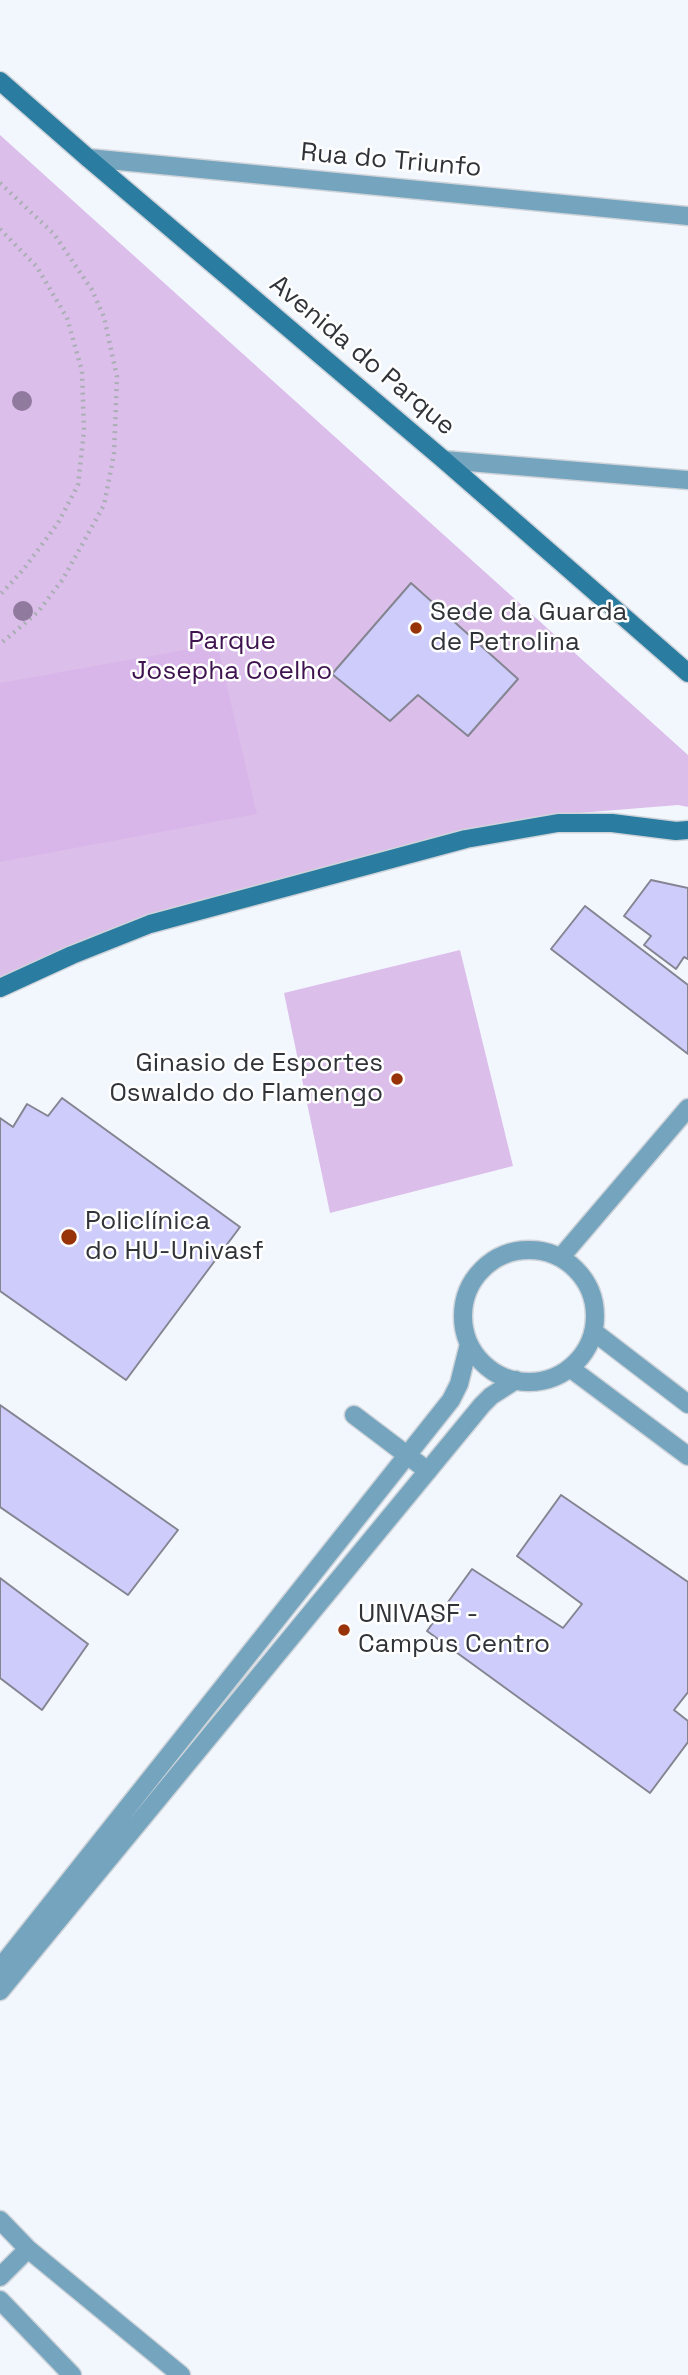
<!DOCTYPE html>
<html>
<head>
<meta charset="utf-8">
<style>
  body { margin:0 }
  canvas { display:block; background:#f2f7fe }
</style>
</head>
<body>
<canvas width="688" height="2375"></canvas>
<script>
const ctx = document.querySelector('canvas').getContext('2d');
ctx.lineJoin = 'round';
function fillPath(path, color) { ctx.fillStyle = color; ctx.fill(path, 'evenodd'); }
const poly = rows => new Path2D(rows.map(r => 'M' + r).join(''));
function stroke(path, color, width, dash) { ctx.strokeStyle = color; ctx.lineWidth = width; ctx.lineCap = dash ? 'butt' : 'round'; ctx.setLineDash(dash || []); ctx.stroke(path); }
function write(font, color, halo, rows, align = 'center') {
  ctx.font = font + ' "Space Grotesk",sans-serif'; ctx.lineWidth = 5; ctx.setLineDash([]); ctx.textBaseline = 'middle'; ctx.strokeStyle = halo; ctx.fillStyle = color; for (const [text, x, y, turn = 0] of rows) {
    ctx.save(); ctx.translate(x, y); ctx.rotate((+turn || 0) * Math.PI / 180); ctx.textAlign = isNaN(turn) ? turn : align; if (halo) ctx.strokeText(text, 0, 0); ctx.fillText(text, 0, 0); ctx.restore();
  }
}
fillPath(poly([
  [0,135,688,755,688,807,678,805,542,816,135,922,0,985],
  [460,950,513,1166,330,1213,284,993]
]), '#dcbeea');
fillPath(poly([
  [217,644,257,814,0,862,0,683]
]), '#d9b6e9');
const building = poly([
  [411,583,518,679,468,736,418,695,390,721,332,674,411,583],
  [651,880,688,888,688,959,684,957,676,969,644,945,651,936,624,916,651,880],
  [585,906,688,985,688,1054,551,949,585,906],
  [62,1098,240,1227,126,1380,0,1291,0,1118,13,1127,27,1104,48,1116,62,1098],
  [0,1405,178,1530,128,1595,0,1507,0,1405],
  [561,1495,688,1582,688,1692,674,1710,688,1721,688,1742,650,1793,427,1631,472,1569,563,1628,582,1604,517,1556,561,1495],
  [0,1578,88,1644,42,1710,0,1678,0,1578]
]);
fillPath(building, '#ceccfb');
stroke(building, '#858592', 2);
const lane = poly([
  '463 1316a66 66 0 1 1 132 0a66 66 0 1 1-132 0Z',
  [561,1257,688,1108],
  [594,1332,688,1404],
  [570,1368,688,1456],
  [354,1415,428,1471],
  [0,1968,451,1400,459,1384,469,1344],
  [0,1991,482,1405,491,1396,516,1380],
  [0,2220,28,2249,181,2375],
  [0,2277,28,2249],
  [0,2300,72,2375]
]);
const street = poly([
  [88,158,688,216],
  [444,460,688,480]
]);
const secondary = poly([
  [0,81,88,158,444,460,688,673],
  [0,988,72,955,150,924,466,839,558,823,612,823,676,831,688,830]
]);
stroke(lane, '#cfd4da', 21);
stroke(street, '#cfd4da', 21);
stroke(secondary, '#cfd4da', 21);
stroke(poly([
  [0,183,54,234,92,290,104,317,117,377,114,454,104,505,63,579,38,612,0,644],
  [0,229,37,267,67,318,82,371,84,431,78,485,58,523,23,570,0,595]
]), '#aaaeb5', 4.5, [2, 5]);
stroke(lane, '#75a5be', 18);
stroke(street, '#75a5be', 18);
stroke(secondary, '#2a7ca0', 18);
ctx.fillStyle = '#907a9e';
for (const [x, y] of [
  [22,401],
  [23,611]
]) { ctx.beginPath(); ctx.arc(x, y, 10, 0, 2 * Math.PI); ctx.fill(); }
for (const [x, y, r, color] of [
  [416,628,7,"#983209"],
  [397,1079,7,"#983209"],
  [69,1237,9,"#983209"],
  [344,1630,7,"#983209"]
]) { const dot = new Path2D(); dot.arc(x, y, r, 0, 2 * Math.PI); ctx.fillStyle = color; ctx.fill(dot); stroke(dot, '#fff', 2.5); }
write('26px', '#303338', '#fff', [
  ["Rua do Triunfo",391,161,5],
  ["Avenida do Parque",362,356,40]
]);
write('26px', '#303338', '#fff', [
  ["Sede da Guarda",430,613],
  ["de Petrolina",430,643],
  ["Ginasio de Esportes",383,1064,"right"],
  ["Oswaldo do Flamengo",383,1094,"right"],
  ["Policlínica",85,1222],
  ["do HU-Univasf",85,1252],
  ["UNIVASF -",358,1615],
  ["Campus Centro",358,1645]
], 'left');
write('26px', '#3f134f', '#fff', [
  ["Parque",232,642],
  ["Josepha Coelho",232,672]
]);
</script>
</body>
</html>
